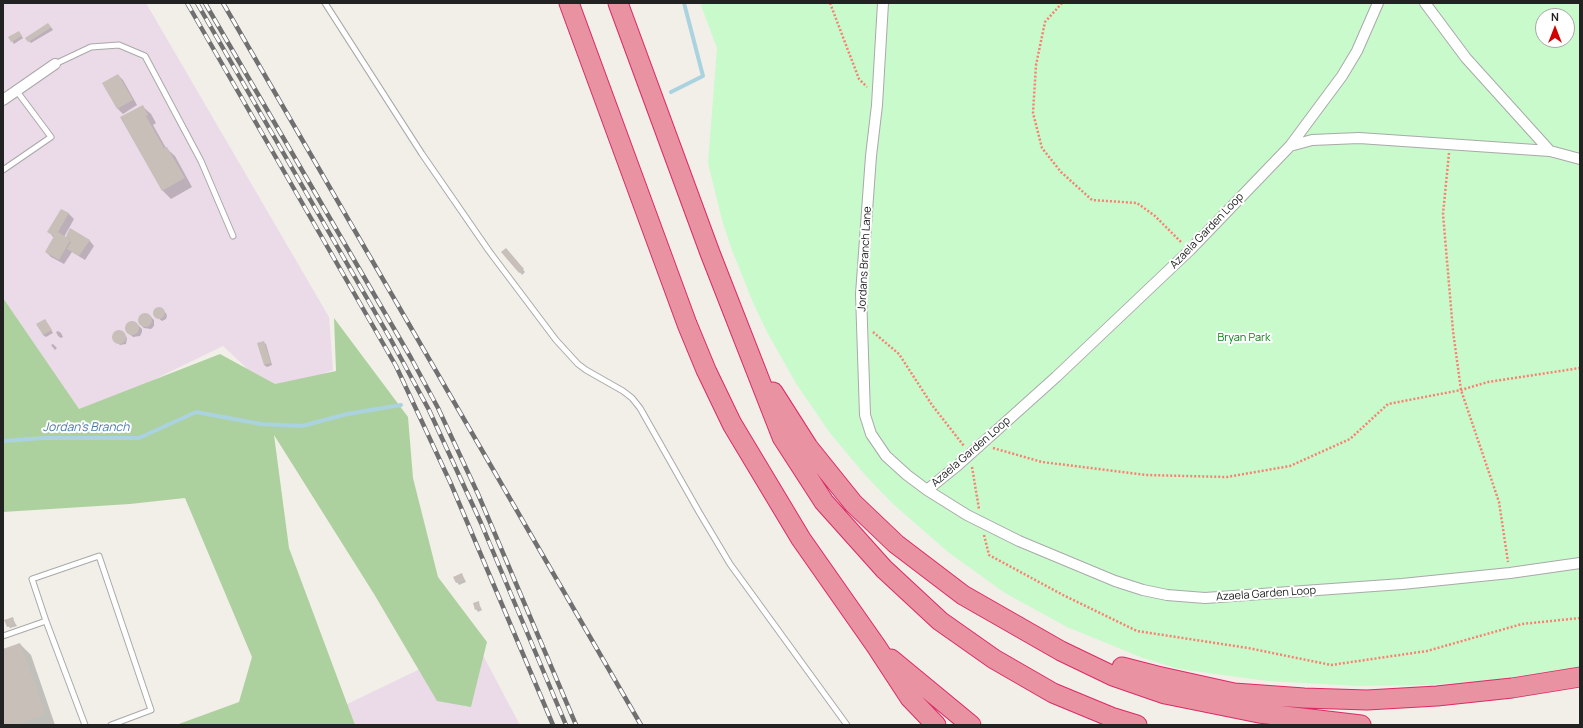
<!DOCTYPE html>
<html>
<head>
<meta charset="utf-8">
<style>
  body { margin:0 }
  #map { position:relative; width:1583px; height:728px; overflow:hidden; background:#f2efe9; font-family:Manrope,sans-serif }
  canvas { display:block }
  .frame { position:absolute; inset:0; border:4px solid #222; pointer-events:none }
  .north { position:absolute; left:1535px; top:8px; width:40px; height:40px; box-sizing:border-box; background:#fff; border:1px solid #a7a7a7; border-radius:50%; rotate:0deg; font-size:11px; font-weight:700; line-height:16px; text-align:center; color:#222 }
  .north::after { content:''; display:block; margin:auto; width:14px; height:18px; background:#d40000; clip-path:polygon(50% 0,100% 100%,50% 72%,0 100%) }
</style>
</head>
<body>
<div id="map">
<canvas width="1583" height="728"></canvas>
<div class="frame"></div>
<div class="north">N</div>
</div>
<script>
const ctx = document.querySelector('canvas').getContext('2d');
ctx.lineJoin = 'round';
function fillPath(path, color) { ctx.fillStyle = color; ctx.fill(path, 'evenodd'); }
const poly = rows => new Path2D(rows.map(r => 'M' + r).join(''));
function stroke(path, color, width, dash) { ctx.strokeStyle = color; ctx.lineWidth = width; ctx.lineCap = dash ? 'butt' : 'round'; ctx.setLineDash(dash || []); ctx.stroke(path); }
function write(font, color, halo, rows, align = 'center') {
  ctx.font = font + ' Manrope,sans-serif'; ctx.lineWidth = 4; ctx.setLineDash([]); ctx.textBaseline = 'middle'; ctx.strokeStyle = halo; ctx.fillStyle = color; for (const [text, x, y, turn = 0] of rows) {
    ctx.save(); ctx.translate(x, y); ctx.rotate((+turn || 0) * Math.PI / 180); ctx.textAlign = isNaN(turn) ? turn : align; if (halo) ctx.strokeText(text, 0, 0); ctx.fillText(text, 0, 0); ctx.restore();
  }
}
fillPath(poly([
  [3,3,146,3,329,317,333,370,273,393,223,346,77,417,3,340],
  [476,642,520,725,310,725,312,721]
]), '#ebdbe8');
fillPath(poly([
  [3,298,79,409,220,354,275,384,336,371,334,318,408,417,413,478,438,577,487,642,471,707,437,701,374,594,274,435,289,548,355,725,176,725,239,702,252,657,185,498,130,504,3,512]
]), '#add19e');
fillPath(poly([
  [700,3,1580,3,1580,667,1492,680,1428,685,1358,686,1267,681,1179,669,1143,658,1067,627,1005,593,948,552,893,504,866,476,830,433,797,385,768,334,754,305,732,250,722,220,708,163,717,48],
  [1543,16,1567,16,1567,40,1543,40]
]), '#c8facc');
fillPath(poly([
  [51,27,53,30,31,43,29,41],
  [21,35,23,38,14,44,12,41],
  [118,75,123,80,137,105,123,114,118,109],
  [142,106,151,114,156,123,153,125,166,148,175,156,192,187,171,199,163,191,121,118],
  [61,210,69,214,74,219,64,237,66,238,71,230,89,240,94,246,85,260,72,252,64,264,51,257,46,252,54,238,49,232],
  [503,252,508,252,525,272,522,275],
  [158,308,166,313,167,316,166,319,162,321,154,315,154,312],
  [144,314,148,314,154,320,154,326,151,329,144,328,139,323,139,319],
  [45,320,53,333,46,337,43,335],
  [130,322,136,323,142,329,142,332,140,336,133,337,127,332,127,325],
  [58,331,61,333,63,337,61,338,58,336,56,332],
  [117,331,123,332,127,338,126,344,120,345,114,340,114,334],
  [263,342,266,344,272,365,267,367,264,365],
  [53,344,57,348,55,350,51,345],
  [462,574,466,582,459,585,457,582],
  [478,602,482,610,478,612,476,609],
  [12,618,17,626,10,628,8,626],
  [20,644,31,655,55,725,3,725,3,650]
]), '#0003');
stroke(poly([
  [671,92,703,76,684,3],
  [3,441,43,438,139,438,196,412,261,424,302,426,347,414,401,405]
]), '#aad3df', 4);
fillPath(poly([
  [48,23,51,27,28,42,25,38],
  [19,31,22,36,11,42,8,37],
  [118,74,133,100,117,109,102,83],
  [143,105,148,115,146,116,164,148,167,147,185,178,162,191,120,117],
  [61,209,69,213,58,232,71,240,66,236,70,228,90,240,79,256,67,249,71,242,70,241,59,260,45,252,54,236,47,232],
  [506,248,524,269,519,273,501,252],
  '153 313a6 6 0 1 1 12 0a6 6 0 1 1-12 0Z',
  '138 320a7 7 0 1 1 14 0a7 7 0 1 1-14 0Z',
  [45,319,52,330,43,335,36,324],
  '125 328a7 7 0 1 1 14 0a7 7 0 1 1-14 0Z',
  '112 337a7 7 0 1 1 14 0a7 7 0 1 1-14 0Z',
  [264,341,271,363,264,365,257,343],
  [462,573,464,580,456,583,453,577],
  [479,601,480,608,475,610,473,603],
  [13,617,15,624,7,627,4,620],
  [20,643,45,714,15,725,3,725,3,649]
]), '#c7bfb8');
const lane = poly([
  [325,3,422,154,489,251,556,340,578,364,586,370,623,391,632,398,640,408,699,512,730,564,847,725],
  [55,64,91,47,119,45,145,56,201,161,233,236],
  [3,170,51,137,16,90],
  [46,621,85,725],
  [3,636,46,621,32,579,99,556,151,710,111,725]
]);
const street = poly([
  [883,3,877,105,871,156,861,294,865,415,871,434,886,456,907,475,927,490],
  [1425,3,1466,58,1550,151],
  [3,100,55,64],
  [1290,146,1342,76,1357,51,1378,3],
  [1580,159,1550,151,1359,138,1312,140,1290,146,1190,250,1056,377,958,465,927,490,967,515,1019,541,1115,581,1143,590,1167,595,1205,598,1402,584,1510,573,1580,563]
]);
const highway = poly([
  [569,3,687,324,706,370,732,424,801,539,876,646,910,698,936,725],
  [618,3,710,253,782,437,824,502,884,569,940,621,994,659,1053,693,1111,717,1137,725],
  [773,392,808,447,853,503,896,544,963,595,1061,651,1113,676,1165,694,1259,713,1361,725],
  [891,659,971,725],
  [1122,667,1157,676,1234,693,1304,698,1367,700,1437,696,1512,688,1580,677]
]);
stroke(lane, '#a9a9a9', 7);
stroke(street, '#a9a9a9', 12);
stroke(highway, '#dc2a67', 21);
stroke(poly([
  [830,3,859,79,867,87],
  [1062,3,1045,22,1036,65,1033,113,1042,148,1061,172,1092,200,1137,203,1155,216,1182,243],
  [1449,153,1443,214,1453,331,1461,390,1499,502,1508,562],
  [873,332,899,354,932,405,964,446],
  [993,448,1042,462,1146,475,1227,477,1290,466,1350,439,1388,404,1461,390,1488,382,1580,368],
  [972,467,979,509],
  [984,535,989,555,1063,595,1137,631,1248,648,1331,665,1427,651,1522,624,1580,618]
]), '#fa8072', 2.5, [2, 2]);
stroke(lane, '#fff', 5);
stroke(street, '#fff', 10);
stroke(highway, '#e892a2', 19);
const rail = poly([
  [187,3,396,366,451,484,553,725],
  [197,3,391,340,429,410,481,523,566,725],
  [205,3,411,358,438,408,478,494,576,725],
  [223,3,641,725]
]);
stroke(rail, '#707070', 4.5);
stroke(rail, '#fff', 3, [9]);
write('11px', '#222', '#fff', [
  ["Azaela Garden Loop",1207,231,-46],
  ["Jordans Branch Lane",865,259,-87],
  ["Azaela Garden Loop",971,452,-41],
  ["Azaela Garden Loop",1266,594,-4]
]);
write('11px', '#0c8416', '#fff', [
  ["Bryan Park",1244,338]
]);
write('italic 12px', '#4a7aab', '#fff', [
  ["Jordan's Branch",86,428]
]);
</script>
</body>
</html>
